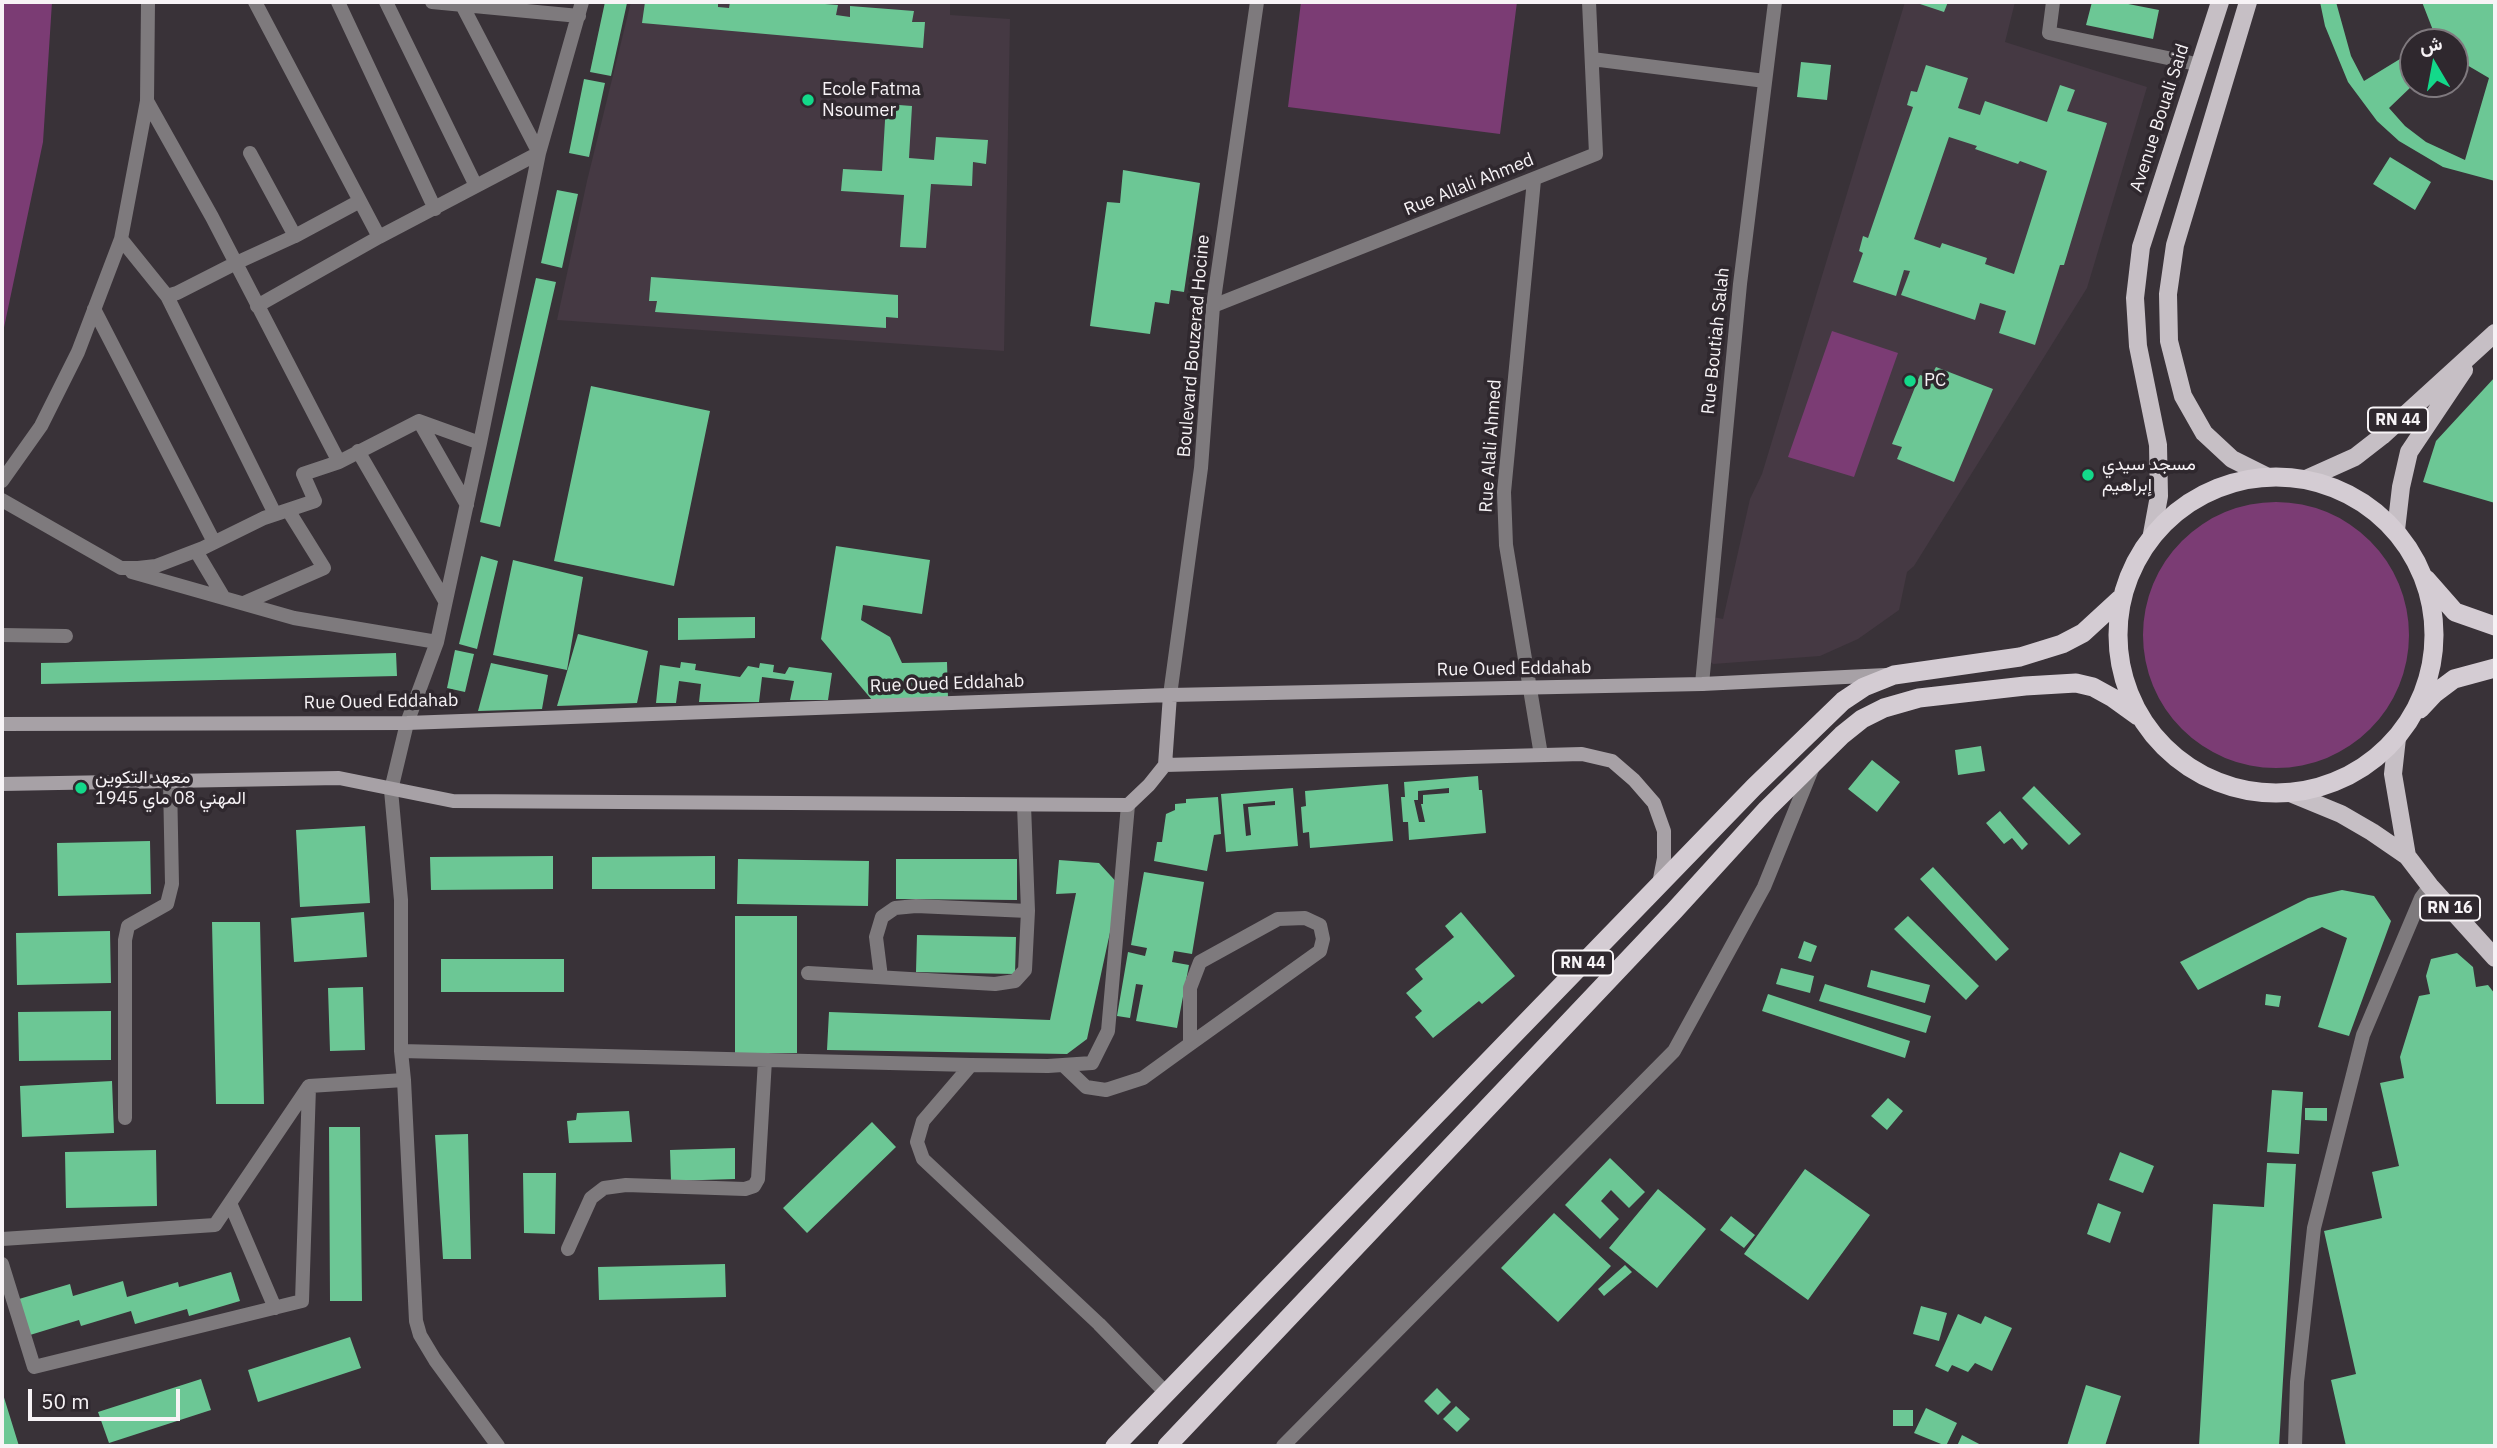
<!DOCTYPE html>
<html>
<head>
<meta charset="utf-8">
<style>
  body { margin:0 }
  #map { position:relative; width:2497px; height:1448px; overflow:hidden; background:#393238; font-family:"IBM Plex Sans",Vazirmatn,sans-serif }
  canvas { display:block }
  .frame { position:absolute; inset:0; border:4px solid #f7f3f6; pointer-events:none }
  .north { position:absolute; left:2399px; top:28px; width:70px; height:70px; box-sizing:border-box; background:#2f282e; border:2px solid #7f797e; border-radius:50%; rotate:350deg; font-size:19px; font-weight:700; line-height:28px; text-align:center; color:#f7f3f6 }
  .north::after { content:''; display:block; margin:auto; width:24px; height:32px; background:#13d98a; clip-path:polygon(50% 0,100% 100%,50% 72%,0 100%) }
  .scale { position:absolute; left:28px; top:1389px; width:152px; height:32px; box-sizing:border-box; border:4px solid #f7f3f6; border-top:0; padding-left:9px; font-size:21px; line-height:24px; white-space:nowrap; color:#f7f3f6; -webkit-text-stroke:5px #2f282e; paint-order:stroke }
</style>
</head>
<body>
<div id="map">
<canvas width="2497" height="1448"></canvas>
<div class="frame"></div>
<div class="north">ش</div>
<div class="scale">50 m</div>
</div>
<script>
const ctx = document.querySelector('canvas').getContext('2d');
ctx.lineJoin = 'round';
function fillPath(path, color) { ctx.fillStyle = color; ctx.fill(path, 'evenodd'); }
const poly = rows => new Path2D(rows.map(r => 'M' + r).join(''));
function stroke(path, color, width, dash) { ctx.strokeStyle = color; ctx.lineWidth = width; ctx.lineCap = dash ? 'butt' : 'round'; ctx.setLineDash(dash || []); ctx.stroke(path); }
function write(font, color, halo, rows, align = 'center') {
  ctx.font = font + ' "IBM Plex Sans",Vazirmatn,sans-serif'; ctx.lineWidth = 7; ctx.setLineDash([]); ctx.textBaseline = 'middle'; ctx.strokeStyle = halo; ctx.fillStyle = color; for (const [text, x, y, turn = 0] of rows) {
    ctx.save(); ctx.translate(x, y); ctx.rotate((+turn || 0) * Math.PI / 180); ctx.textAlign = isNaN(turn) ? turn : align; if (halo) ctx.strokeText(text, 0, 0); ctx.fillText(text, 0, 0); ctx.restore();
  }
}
fillPath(poly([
  [631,2,950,2,950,15,1010,19,1004,351,557,320,587,181],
  [1905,2,2015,2,2005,42,2147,87,2087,288,1914,566,1907,572,1899,610,1858,639,1820,656,1713,664,1703,655,1708,616,1723,619,1750,499,1762,474]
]), '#453943');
fillPath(poly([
  [2,2,52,2,43,142,2,337],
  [1301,2,1517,2,1500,134,1288,107],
  [1832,331,1898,353,1854,477,1788,457],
  '2143 635a133 133 0 1 1 266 0a133 133 0 1 1-266 0Z'
]), '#7b3c74');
fillPath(poly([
  [605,2,627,3,611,76,590,72],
  [645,2,718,2,718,7,729,8,730,2,799,2,838,5,836,15,850,17,850,6,914,11,912,22,925,22,923,48,642,23],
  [1920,2,1948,2,1944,12,1920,4],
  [2092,2,2118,2,2159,10,2153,39,2086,25],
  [2320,2,2336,2,2351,56,2364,81,2413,51,2413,85,2389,108,2405,126,2426,142,2465,160,2489,78,2455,58,2455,42,2429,42,2436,38,2422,2,2495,2,2495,181,2443,167,2399,141,2377,121,2348,82,2325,26],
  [1801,62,1831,65,1827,100,1797,97],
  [1926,65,1968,78,1958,108,1980,115,1985,101,2047,122,2060,85,2075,90,2067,111,2107,123,2064,265,2060,265,2035,345,1999,333,2006,311,1980,303,1975,320,1901,295,1910,271,1904,270,1896,296,1853,282,1863,253,1859,251,1863,236,1868,238,1913,107,1907,105,1911,91,1917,92],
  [1949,137,1977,146,1975,149,2018,164,2020,161,2047,171,2014,274,1985,264,1987,258,1942,243,1940,248,1914,239],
  [584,79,605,83,589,157,569,153],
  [886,104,912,106,909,158,934,160,936,137,988,140,986,164,973,162,972,186,931,184,926,248,900,247,904,195,841,191,843,169,882,171],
  [2390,157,2431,182,2415,210,2373,184],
  [1123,170,1200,183,1184,292,1171,290,1169,304,1155,302,1150,334,1090,326,1107,202,1120,203],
  [557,190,578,194,562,268,541,263],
  [651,277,898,295,898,318,886,317,886,328,655,312,657,301,649,301],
  [536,278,556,282,500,527,480,522],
  [1936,367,1993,389,1954,482,1897,459,1902,447,1892,444,1920,375,1930,378],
  [2495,377,2495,503,2423,482,2436,441],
  [591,386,710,411,674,586,554,561],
  [836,546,930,560,922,614,863,605,861,620,890,637,902,663,947,662,948,698,872,700,821,639],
  [481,556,498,561,477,649,459,644],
  [513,560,583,577,567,670,493,655],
  [755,617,755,638,678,640,678,618],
  [578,634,648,651,637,703,557,706],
  [455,650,474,654,465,692,447,688],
  [396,653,397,676,41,684,41,663],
  [681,662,696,664,695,670,740,677,748,666,759,668,760,663,774,665,773,672,785,674,789,667,832,673,828,700,790,700,794,681,762,677,759,702,699,702,701,684,679,681,676,703,656,703,660,665,680,668],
  [491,663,548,675,542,709,478,711],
  [1981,746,1985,771,1958,775,1955,750],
  [1872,760,1900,782,1877,812,1848,789],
  [1478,776,1479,790,1482,790,1486,833,1409,840,1408,822,1403,822,1401,797,1405,797,1404,782],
  [1449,788,1449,793,1423,795,1423,804,1421,804,1425,822,1419,822,1414,800,1418,800,1418,791],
  [1388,784,1393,841,1310,848,1309,832,1303,833,1301,807,1306,806,1305,791],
  [2034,786,2081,834,2069,845,2022,798],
  [1293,788,1298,846,1226,852,1221,794],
  [1275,801,1275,805,1248,807,1251,835,1246,836,1243,804],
  [1218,797,1221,834,1214,835,1207,871,1154,861,1157,842,1162,842,1166,814,1175,810,1175,804,1186,803,1186,799],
  [2000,811,2028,844,2022,850,2012,838,2004,844,1986,823],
  [365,826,370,903,300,907,296,830],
  [150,841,151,894,58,896,57,843],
  [553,856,553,889,431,890,430,857],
  [715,856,715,889,592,889,592,857],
  [738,859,869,861,868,906,737,904],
  [896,859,1017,859,1017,900,896,899],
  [1059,860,1099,863,1120,886,1087,1039,1067,1054,827,1050,829,1012,1050,1020,1076,893,1056,894],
  [1933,867,2009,949,1996,961,1920,879],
  [1144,872,1204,882,1192,954,1174,951,1172,962,1189,965,1177,1028,1136,1021,1143,985,1136,984,1130,1018,1117,1016,1128,952,1145,956,1147,948,1131,945],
  [2342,890,2374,896,2391,921,2349,1036,2318,1027,2347,938,2322,927,2198,990,2180,962,2308,898],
  [364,912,367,957,294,962,291,918],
  [1461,912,1515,976,1482,1004,1479,1001,1433,1038,1415,1017,1422,1011,1406,993,1423,979,1415,969,1454,937,1445,926],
  [735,916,797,916,797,1053,735,1053],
  [1908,916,1979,986,1966,1000,1894,929],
  [212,922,260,922,264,1104,216,1104],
  [110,931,111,983,17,985,16,933],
  [917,935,1016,937,1015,974,916,972],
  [1804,941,1817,946,1811,962,1798,958],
  [2457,953,2473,967,2476,987,2488,985,2495,994,2495,1446,2346,1446,2331,1380,2356,1374,2324,1231,2382,1218,2372,1172,2399,1166,2380,1083,2404,1078,2400,1057,2419,996,2430,994,2426,976,2431,959],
  [441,959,564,959,564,992,441,992],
  [1781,968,1814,976,1810,993,1776,984],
  [1871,970,1930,985,1925,1003,1867,987],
  [1825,984,1931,1016,1926,1033,1819,1001],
  [363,987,365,1050,330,1051,328,988],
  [1768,994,1910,1041,1905,1058,1762,1011],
  [2266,994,2281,996,2279,1007,2265,1005],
  [111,1011,111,1060,19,1061,18,1012],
  [112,1081,114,1133,22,1137,20,1086],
  [2272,1090,2303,1092,2299,1154,2267,1152],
  [1888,1098,1903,1111,1887,1130,1871,1116],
  [2305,1108,2327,1108,2327,1121,2305,1120],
  [629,1111,632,1142,569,1143,567,1121,576,1120,577,1113],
  [872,1122,896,1147,807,1233,783,1208],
  [329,1127,360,1127,362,1301,330,1301],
  [468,1134,471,1259,443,1259,435,1135],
  [735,1148,735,1179,671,1181,670,1150],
  [156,1150,157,1206,66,1208,65,1152],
  [2120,1152,2154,1166,2143,1193,2109,1180],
  [1610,1158,1645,1192,1629,1208,1611,1190,1601,1201,1619,1219,1600,1239,1565,1205],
  [2267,1163,2296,1164,2279,1446,2199,1446,2213,1204,2264,1207],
  [1805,1169,1870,1215,1808,1300,1744,1254],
  [523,1173,556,1173,555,1234,524,1233],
  [1658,1189,1706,1229,1657,1288,1609,1248],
  [2098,1203,2121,1212,2110,1243,2087,1234],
  [1554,1213,1611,1266,1558,1322,1501,1268],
  [1731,1216,1755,1235,1744,1248,1720,1230],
  [725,1264,726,1297,599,1300,598,1267],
  [1625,1265,1632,1272,1604,1296,1598,1289],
  [231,1272,240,1301,189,1316,187,1309,135,1324,131,1311,81,1326,79,1320,30,1335,19,1299,70,1284,73,1296,123,1281,127,1297,178,1282,179,1287],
  [1921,1306,1947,1313,1939,1341,1913,1334],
  [1958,1314,1981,1324,1985,1316,2012,1328,1992,1371,1975,1363,1968,1372,1952,1365,1948,1372,1935,1366],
  [350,1337,361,1368,258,1402,248,1370],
  [201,1379,211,1410,109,1443,98,1412],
  [2086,1385,2121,1396,2105,1446,2067,1446],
  [1437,1388,1451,1402,1438,1415,1424,1401],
  [2,1391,19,1446,2,1446],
  [1456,1406,1470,1419,1457,1432,1443,1419],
  [1926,1408,1957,1423,1946,1446,1914,1433],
  [1893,1410,1913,1410,1913,1426,1893,1426],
  [1962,1435,1983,1446,1957,1446]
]), '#6cc795');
stroke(poly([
  [255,2,379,237,539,153,462,5],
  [338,2,435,209],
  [386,2,476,186],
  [432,2,579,16],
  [2053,2,2049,33,2201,65],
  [1592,59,1765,81],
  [147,101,212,217,339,462,419,421,480,443],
  [250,153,295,236],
  [1534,180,1504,492,1506,545,1541,755],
  [121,239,167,296,177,293,236,263,295,236,360,201],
  [167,296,275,514],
  [257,306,379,237],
  [1213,306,1596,154,1589,2],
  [94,309,214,542],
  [419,421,467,505],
  [358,451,445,601],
  [2,481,41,426,78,352,121,239,147,101,148,2],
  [2,500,121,568,138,568,156,566,203,548,264,518,315,501,303,474,339,462],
  [196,551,224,598],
  [132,572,294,618,437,642],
  [244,603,324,568,288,510],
  [2,635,66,636],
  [1702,684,1740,284,1775,2],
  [808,973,995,984,1015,981,1025,970,1028,911,1024,805],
  [881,977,876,937,882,917,895,908,916,906,1028,911],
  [401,1051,971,1065,1048,1066,1092,1063,1108,1031,1128,805],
  [971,1065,923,1121,917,1142,923,1159,1099,1324,1167,1394],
  [1063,1065,1086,1087,1106,1090,1143,1078,1190,1044,1320,951,1323,939,1320,925,1305,918,1278,919,1200,962,1190,988,1190,1044],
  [404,1080,416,1321,420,1335,435,1360,498,1446],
  [125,1118,125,940,128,926,167,904,172,884,170,781],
  [230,1203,275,1308],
  [2,1239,215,1225,309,1086,404,1080,401,1051,401,900,391,790,407,723,437,642,480,443,539,153,582,2],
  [568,1249,591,1198,604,1188,626,1185,745,1189,754,1186,758,1179,765,1060],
  [2,1264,34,1367,302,1301,309,1087],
  [1283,1446,1674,1051,1764,887,1812,769],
  [2295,1446,2297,1382,2314,1228,2363,1035,2421,898,2430,886]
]), '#7e7a7d', 14);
stroke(poly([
  [1170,695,1201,468,1213,306,1257,2]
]), '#7e7a7d', 14);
stroke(poly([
  [2,724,407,723,1170,695,1702,684,1886,675],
  [1165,765,1170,695],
  [2,784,339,778,453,801,1128,805,1149,785,1165,765,1582,754,1612,761,1634,780,1654,803,1664,831,1664,858,1659,884]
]), '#a7a1a6', 14);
stroke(poly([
  [2248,2,2175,245,2168,294,2169,341,2183,396,2204,433,2232,459,2266,476],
  [2306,479,2355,457,2382,436,2495,333],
  [2396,530,2401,487,2409,452,2464,370],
  [2152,534,2159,496,2158,445,2138,346,2135,298,2141,247,2220,2],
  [2397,738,2393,774,2407,856],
  [2290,793,2341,814,2372,832,2407,856,2430,886,2495,958]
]), '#c6bfc5', 18);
stroke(poly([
  '2118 635a158 158 0 1 1 316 0a158 158 0 1 1-316 0Z',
  [2426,579,2455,612,2495,626],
  [2420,709,2434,694,2454,679,2495,668],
  [1115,1446,1754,787,1843,701,1864,687,1894,675,2020,657,2062,644,2083,633,2120,599],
  [1167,1446,1674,911,1767,809,1842,735,1862,719,1884,708,1919,698,2025,686,2076,683,2093,687,2113,698,2138,716]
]), '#d4ccd3', 19);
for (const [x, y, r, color] of [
  [808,100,7,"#13d98a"],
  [1910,381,7,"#13d98a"],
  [2088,475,7,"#13d98a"],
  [81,788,7,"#13d98a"]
]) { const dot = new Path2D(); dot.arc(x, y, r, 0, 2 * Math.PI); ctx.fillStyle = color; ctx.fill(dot); stroke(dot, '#2f282e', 2.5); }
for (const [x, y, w] of [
  [2398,420,60],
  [2450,908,60],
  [1583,963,60]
]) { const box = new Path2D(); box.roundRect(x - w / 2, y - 12.5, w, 25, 5); ctx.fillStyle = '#2f282e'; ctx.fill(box); stroke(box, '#f7f3f6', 2); }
write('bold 16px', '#f7f3f6', null, [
  ["RN 44",2398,420],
  ["RN 16",2450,908],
  ["RN 44",1583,963]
]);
write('18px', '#f7f3f6', '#2f282e', [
  ["Ecole Fatma",822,90],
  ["Nsoumer",822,111],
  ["PC",1924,381],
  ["مسجد سيدي",2102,465],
  ["إبراهيم",2102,486],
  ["معهد التكوين",95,778],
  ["المهني 08 ماي 1945",95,799]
], 'left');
write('18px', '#f7f3f6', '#2f282e', [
  ["Avenue Bouali Said",2160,118,-72],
  ["Rue Allali Ahmed",1469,185,-22],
  ["Rue Boutiah Salah",1716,341,-84],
  ["Boulevard Bouzerad Hocine",1194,346,-85],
  ["Rue Alali Ahmed",1491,446,-86],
  ["Rue Oued Eddahab",1514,669,-1],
  ["Rue Oued Eddahab",947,684,-2],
  ["Rue Oued Eddahab",381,702,-1]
]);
</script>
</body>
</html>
